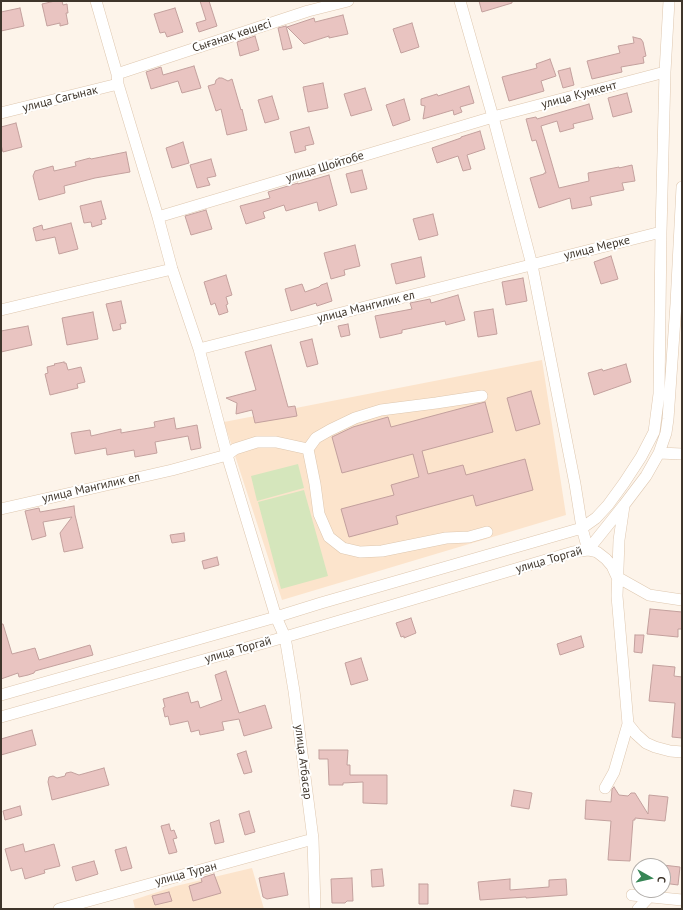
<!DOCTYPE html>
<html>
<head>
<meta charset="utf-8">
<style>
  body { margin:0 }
  #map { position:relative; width:683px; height:910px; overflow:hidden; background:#fdf4ea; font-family:"PT Sans",sans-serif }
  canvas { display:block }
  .frame { position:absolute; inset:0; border:2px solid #3e352b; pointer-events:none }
  .north { position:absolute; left:631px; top:858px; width:40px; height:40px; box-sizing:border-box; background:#fff; border:1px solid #b2aeaa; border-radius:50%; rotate:98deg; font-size:11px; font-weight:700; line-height:16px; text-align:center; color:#3e352b }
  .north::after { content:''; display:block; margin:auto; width:14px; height:18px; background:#378656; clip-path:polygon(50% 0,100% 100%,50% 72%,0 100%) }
</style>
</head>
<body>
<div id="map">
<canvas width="683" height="910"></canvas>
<div class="frame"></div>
<div class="north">С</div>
</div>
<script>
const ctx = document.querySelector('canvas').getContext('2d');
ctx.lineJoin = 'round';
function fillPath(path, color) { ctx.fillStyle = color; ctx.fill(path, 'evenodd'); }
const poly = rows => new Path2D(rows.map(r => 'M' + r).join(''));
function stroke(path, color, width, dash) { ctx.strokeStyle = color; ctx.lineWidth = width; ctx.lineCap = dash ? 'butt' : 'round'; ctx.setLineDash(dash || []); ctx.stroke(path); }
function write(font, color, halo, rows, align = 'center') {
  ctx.font = font + ' "PT Sans",sans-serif'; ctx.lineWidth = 4; ctx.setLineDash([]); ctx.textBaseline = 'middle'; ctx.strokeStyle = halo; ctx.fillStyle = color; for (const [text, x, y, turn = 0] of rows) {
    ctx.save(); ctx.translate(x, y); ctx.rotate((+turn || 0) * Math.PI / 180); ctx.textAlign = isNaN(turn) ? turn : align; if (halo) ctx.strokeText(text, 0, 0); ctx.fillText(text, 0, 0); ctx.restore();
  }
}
fillPath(poly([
  [542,360,566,515,282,600,224,422],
  [252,868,264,909,135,909,133,900,176,886]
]), '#fce4cc');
fillPath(poly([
  [298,464,304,488,257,501,251,476],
  [304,490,328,576,281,589,258,502]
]), '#d5e6bc');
const building = poly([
  [55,1,62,1,63,5,67,4,68,13,66,13,68,24,60,26,60,23,47,26,42,4,55,1],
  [200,1,209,1,217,26,199,32,196,23,206,20,200,1],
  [479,1,512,1,512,3,482,12,479,1],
  [20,8,24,26,1,31,1,12,20,8],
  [175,8,183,32,167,37,165,32,160,33,154,14,175,8],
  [343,15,348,34,329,38,329,36,304,44,287,27,314,18,315,22,343,15],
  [412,23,419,47,401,53,393,29,412,23],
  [286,26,292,48,283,50,278,28,286,26],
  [255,36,259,50,240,56,237,42,255,36],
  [633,37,641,39,643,42,646,56,643,57,644,63,621,67,622,72,592,79,587,61,620,53,618,46,634,43,633,37],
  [550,59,556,76,541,81,544,91,509,101,502,77,537,68,536,64,550,59],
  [194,66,201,88,182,93,178,81,151,89,146,72,161,67,163,75,194,66],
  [570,68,574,85,563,88,558,71,570,68],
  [219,78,222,78,228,81,232,79,241,110,242,109,247,130,227,135,221,109,216,111,208,86,215,84,216,80,219,78],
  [323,83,328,108,308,112,303,87,323,83],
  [469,86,474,103,460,107,462,112,454,115,453,110,423,119,425,106,421,105,421,99,437,94,438,96,469,86],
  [365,88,372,110,351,116,344,94,365,88],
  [627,93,632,112,613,117,608,98,627,93],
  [272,96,279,119,265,123,258,100,272,96],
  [404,99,410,120,393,126,386,105,404,99],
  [589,104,593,119,573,124,574,128,560,132,557,121,541,126,559,188,589,181,588,173,619,167,619,168,632,165,635,181,622,183,624,190,590,197,592,205,572,209,570,198,539,208,530,178,544,174,544,173,546,173,536,140,532,141,526,119,536,117,537,119,589,104],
  [16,123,22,147,3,152,1,145,1,127,16,123],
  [309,127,314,144,305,146,306,150,295,153,290,132,309,127],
  [480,131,485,149,467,155,471,169,463,171,458,156,437,163,432,148,461,138,461,137,480,131],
  [183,142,189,163,172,168,166,148,183,142],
  [126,152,130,172,95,178,64,186,65,193,39,200,33,176,35,171,53,166,54,171,76,166,75,162,90,158,91,159,126,152],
  [211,159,216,176,207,178,210,185,197,188,190,165,211,159],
  [362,170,367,189,351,193,346,174,362,170],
  [329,175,337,205,319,211,317,202,286,211,284,205,263,212,265,218,246,224,240,206,270,198,268,192,298,183,298,184,329,175],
  [101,201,106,219,101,220,102,224,92,227,91,222,84,223,80,206,101,201],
  [206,210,212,229,191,235,185,216,206,210],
  [433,214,438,235,419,240,413,219,433,214],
  [71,223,78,249,59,254,55,237,36,241,33,228,42,225,43,230,71,223],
  [355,245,360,266,344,270,345,275,331,279,324,253,355,245],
  [611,256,618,279,601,284,594,262,611,256],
  [421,257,425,277,396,284,391,264,421,257],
  [226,275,232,295,226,297,228,304,226,305,228,312,219,315,215,303,211,305,204,282,226,275],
  [523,278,527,301,506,305,502,282,523,278],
  [327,283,332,301,317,306,316,303,291,311,285,289,302,284,305,292,319,287,321,285,327,283],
  [458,295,465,320,446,325,445,321,402,330,402,333,380,338,375,316,412,309,410,303,430,299,431,303,458,295],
  [121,301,126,323,120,324,121,329,113,331,106,304,121,301],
  [493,309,497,334,478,337,474,312,493,309],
  [93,312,98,339,67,345,62,318,93,312],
  [348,324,350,335,341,337,338,326,348,324],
  [28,326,32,345,1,352,1,331,28,326],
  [312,339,318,364,307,367,300,342,312,339],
  [271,345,288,407,295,406,297,416,255,423,252,410,236,414,237,403,226,398,256,390,245,352,271,345],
  [64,362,64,363,66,363,68,370,81,367,85,382,77,384,78,388,50,395,45,374,48,373,47,367,55,365,54,364,64,362],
  [626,364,631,382,594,395,588,373,602,369,603,371,626,364],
  [531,391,540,424,516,431,507,398,531,391],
  [485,402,493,432,422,451,428,474,463,465,466,475,525,459,533,490,476,506,473,495,396,516,398,524,349,537,341,509,394,495,391,485,419,477,413,454,342,473,332,437,353,427,388,417,391,427,485,402],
  [174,418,176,429,197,425,201,448,191,450,188,436,155,442,157,453,135,457,134,450,107,455,106,448,75,454,71,433,90,430,91,436,121,429,121,433,155,427,154,422,174,418],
  [74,506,75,515,83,548,64,552,60,533,72,517,43,522,46,536,32,540,25,511,39,508,40,512,74,506],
  [184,533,185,541,172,543,170,535,184,533],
  [217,557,219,565,204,569,202,561,217,557],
  [650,609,682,612,682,629,678,629,678,637,647,634,650,609],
  [411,618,416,633,404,638,404,636,401,637,396,623,411,618],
  [1,624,3,624,12,654,35,648,39,660,90,645,93,655,35,671,34,673,28,675,19,677,18,673,1,679,1,624],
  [635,635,644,635,642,653,634,652,635,635],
  [581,636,584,647,560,655,557,644,581,636],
  [361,658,368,680,351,685,345,663,361,658],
  [653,665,675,667,674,676,682,677,682,738,672,737,675,703,649,701,653,665],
  [226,671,239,713,265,705,272,728,244,736,239,719,222,722,224,730,200,735,199,730,191,732,188,721,170,725,168,716,165,717,163,708,165,707,163,699,188,692,191,703,198,701,200,708,222,700,215,675,226,671],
  [32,730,36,745,1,755,1,739,32,730],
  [319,750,348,750,347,765,350,765,350,775,387,775,387,804,363,803,363,782,343,783,343,785,329,785,328,759,319,759,319,750],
  [246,751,252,772,244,774,237,754,246,751],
  [104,768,109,785,52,800,48,782,49,777,53,776,57,778,65,776,66,773,71,772,79,775,104,768],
  [614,787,619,795,628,796,631,793,635,793,648,814,649,795,668,797,665,821,635,818,635,820,633,820,630,861,608,860,611,821,585,819,586,800,611,802,612,789,614,787],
  [514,790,532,793,529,809,511,806,514,790],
  [20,806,22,815,5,820,3,811,20,806],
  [249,811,255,832,245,835,239,814,249,811],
  [219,820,224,842,215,844,210,823,219,820],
  [169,824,171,831,174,830,177,838,173,839,177,852,169,854,161,826,169,824],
  [23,844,25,852,54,844,60,866,44,870,45,873,25,879,22,868,11,871,5,849,23,844],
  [126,847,132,868,121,871,115,850,126,847],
  [94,861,98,874,76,881,72,867,94,861],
  [663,865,680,867,678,885,663,883,663,865],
  [382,869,384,886,372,887,371,870,382,869],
  [284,873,288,895,267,899,263,897,259,878,284,873],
  [214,874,221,893,193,901,189,886,202,882,201,878,214,874],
  [352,878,353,901,347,901,345,903,332,903,331,879,352,878],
  [510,879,510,890,549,887,549,880,566,879,567,895,526,898,526,897,480,900,478,882,510,879],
  [419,884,428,884,428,904,419,904,419,884],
  [169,892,172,901,155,905,152,896,169,892]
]);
fillPath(building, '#e9c4c1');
stroke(building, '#c3a09d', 1);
const minor = poly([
  [96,1,117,74,118,84,158,217,172,269,199,349,227,455,276,617,285,637,294,691,313,839,315,909],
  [460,1,493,117,532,265,575,484,582,528,588,550],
  [117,74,308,11,348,1],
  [1,113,118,84],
  [158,217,493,117,665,72],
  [1,310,172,269],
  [199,349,661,232],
  [482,396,436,403,381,410,355,418,330,430,316,438,308,449,315,484,319,514,329,537,343,548,360,552,382,551,446,538,469,537,487,532],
  [659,453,682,454],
  [1,509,172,470,227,455,235,449,257,442,276,442,308,449],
  [588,550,624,505,646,476,659,453,666,433,668,419,676,304,682,187],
  [617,577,649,595,682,600],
  [1,695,276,617,321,603,582,528,596,518,608,505,624,483,641,457,654,432,659,394,661,232,665,72,669,1],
  [1,717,285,637,573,552,588,550,597,552,606,559,612,566,617,577],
  [628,724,636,734,646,743,655,747,670,751,682,752],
  [605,788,614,772,628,724,617,596,619,540,624,506],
  [632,895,682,900],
  [59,909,313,839],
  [638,909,649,897]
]);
stroke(minor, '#dec7af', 12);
stroke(minor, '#fff', 11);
write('12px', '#3e352b', '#fff', [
  ["Сығанақ көшесі",232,36,-18],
  ["улица Кумкент",579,95,-15],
  ["улица Сагынак",60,99,-14],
  ["улица Шойтобе",325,167,-17],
  ["улица Мерке",597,248,-14],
  ["улица Мангилик ел",366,307,-14],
  ["улица Мангилик ел",91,488,-13],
  ["улица Торгай",549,560,-16],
  ["улица Торгай",238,650,-16],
  ["улица Атбасар",303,762,83],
  ["улица Туран",186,874,-15]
]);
</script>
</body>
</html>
